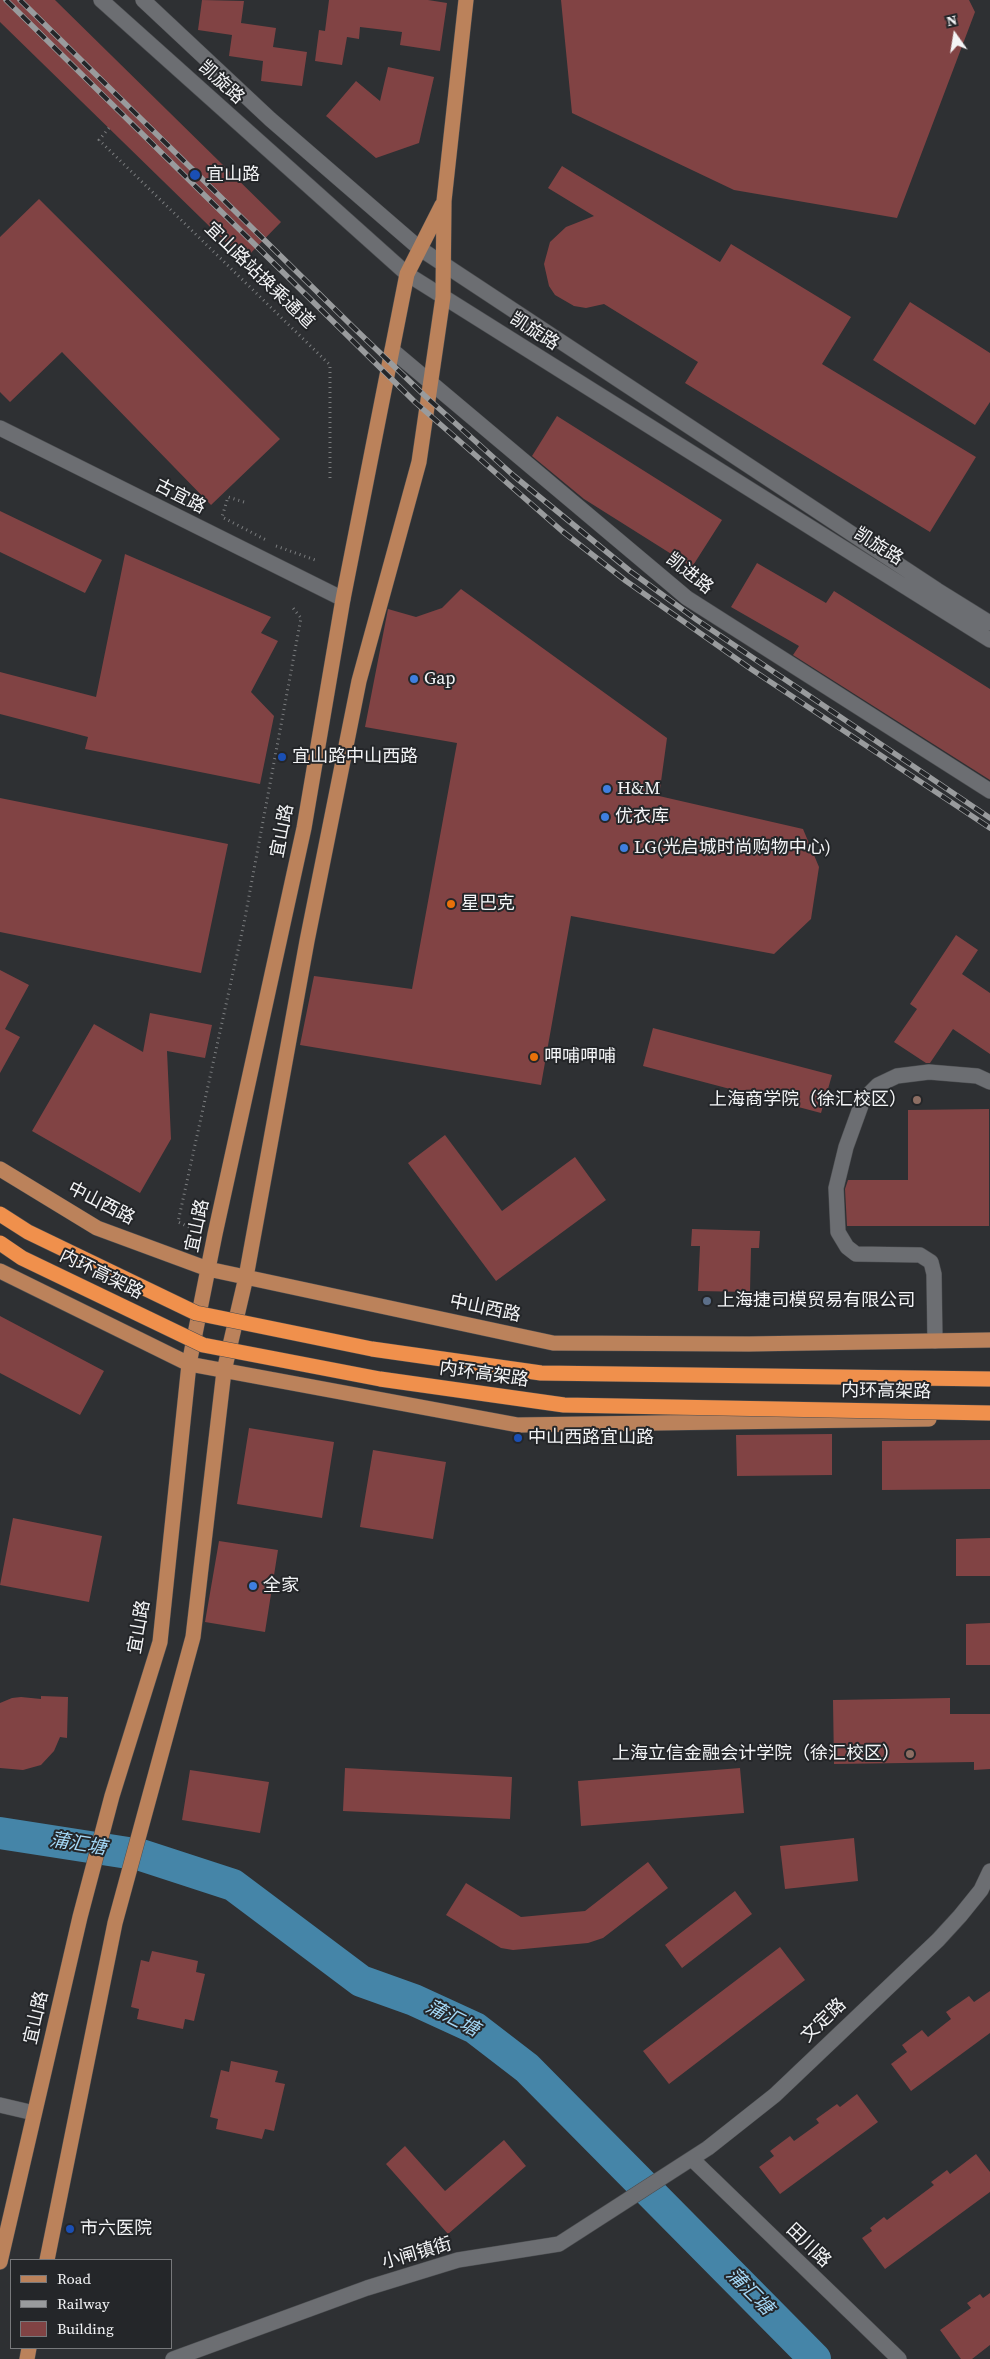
<!DOCTYPE html>
<html>
<head>
<meta charset="utf-8">
<style>
  body { margin:0 }
  #map { position:relative; width:990px; height:2359px; overflow:hidden; background:#2e3033; font-family:"Source Serif 4",serif }
  canvas { display:block }
  .legend { position:absolute; left:10px; top:2259px; width:162px; height:90px; box-sizing:border-box; background:#242629; border:1px solid #77787b; margin:0; padding:6px 9px; list-style:none; font-size:15px; color:#f3f4f6 }
  .legend li { display:flex; align-items:center; gap:10px; height:25px }
  .legend b { width:25px; border:1px solid #77787b }
  .north { position:absolute; left:930px; top:10px; width:50px; height:50px; -webkit-text-stroke:4px #242629; paint-order:stroke; rotate:347deg; font-size:14px; font-weight:700; line-height:20px; text-align:center; color:#f3f4f6 }
  .north::after { content:''; display:block; margin:auto; width:18px; height:22px; background:#f3f4f6; clip-path:polygon(50% 0,100% 100%,50% 72%,0 100%) }
</style>
</head>
<body>
<div id="map">
<canvas width="990" height="2359"></canvas>
<ul class="legend">
<li><b style="height:6px;background:#bb825b"></b>Road</li>
<li><b style="height:6px;background:#999b9d"></b>Railway</li>
<li><b style="height:14px;background:#814344"></b>Building</li>
</ul>
<div class="north">N</div>
</div>
<script>
const ctx = document.querySelector('canvas').getContext('2d');
ctx.lineJoin = 'round';
const poly = rows => new Path2D(rows.map(r => 'M' + r).join(''));
function stroke(path, color, width, dash) { ctx.strokeStyle = color; ctx.lineWidth = width; ctx.lineCap = dash ? 'butt' : 'round'; ctx.setLineDash(dash || []); ctx.stroke(path); }
function fillPath(path, color) { ctx.fillStyle = color; ctx.fill(path, 'evenodd'); }
function write(font, color, halo, rows, align = 'center') {
  ctx.font = font + ' "Source Serif 4","Noto Sans SC",serif'; ctx.lineWidth = 4; ctx.setLineDash([]); ctx.textBaseline = 'middle'; ctx.strokeStyle = halo; ctx.fillStyle = color; for (const [text, x, y, turn = 0] of rows) {
    ctx.save(); ctx.translate(x, y); ctx.rotate((+turn || 0) * Math.PI / 180); ctx.textAlign = isNaN(turn) ? turn : align; if (halo) ctx.strokeText(text, 0, 0); ctx.fillText(text, 0, 0); ctx.restore();
  }
}
stroke(poly([
  [0,1833,141,1855,233,1885,361,1981,414,2000,475,2028,527,2068,815,2359]
]), '#4585a8', 32);
fillPath(poly([
  [0,0,55,0,281,222,244,260,0,22],
  [202,0,244,1,241,23,276,28,273,47,307,52,302,86,261,81,263,61,229,56,232,35,198,30],
  [329,0,428,0,447,3,440,51,400,45,402,32,360,27,359,39,347,37,342,65,315,61,319,30,325,31],
  [561,0,969,0,975,12,897,218,734,190,572,113],
  [388,67,434,77,419,143,376,158,326,116,356,81,380,101],
  [562,166,720,262,731,244,851,317,822,364,976,457,930,532,685,383,698,362,604,304,586,308,574,306,555,295,549,286,544,264,550,242,566,227,594,216,548,188],
  [39,199,280,439,211,505,62,352,10,402,0,392,0,237],
  [910,302,990,353,990,402,975,425,873,360],
  [557,416,722,520,692,567,584,499,532,456],
  [0,511,102,560,85,593,0,552],
  [125,554,271,617,261,633,278,641,251,692,274,716,260,784,85,749,88,737,0,714,0,672,96,697],
  [757,563,826,603,834,591,990,689,990,780,793,655,799,646,731,607],
  [461,589,667,738,659,796,803,829,819,867,811,919,774,954,571,916,541,1085,300,1045,314,976,412,989,457,743,365,727,388,609,416,617,442,608],
  [0,798,228,844,201,973,0,932],
  [956,935,978,950,962,974,990,993,990,1054,953,1029,930,1063,926,1063,894,1042,917,1009,910,1004],
  [0,970,29,985,5,1029,20,1037,0,1073],
  [150,1013,212,1025,205,1058,167,1051,171,1139,140,1193,32,1131,94,1024,143,1052],
  [653,1028,832,1075,821,1113,643,1066],
  [989,1109,989,1226,847,1226,845,1189,848,1180,908,1180,908,1110],
  [445,1135,502,1211,575,1157,606,1200,496,1281,408,1163],
  [692,1229,760,1231,759,1248,751,1248,750,1292,698,1291,700,1246,691,1246],
  [0,1316,104,1371,80,1415,0,1373],
  [249,1428,334,1442,322,1518,237,1504],
  [832,1434,832,1475,737,1476,736,1435],
  [990,1440,990,1489,882,1490,882,1441],
  [373,1450,446,1462,433,1539,360,1527],
  [13,1518,102,1536,89,1602,0,1585],
  [990,1538,990,1576,956,1576,956,1539],
  [219,1541,278,1550,265,1632,205,1622],
  [990,1623,990,1665,966,1665,966,1624],
  [41,1696,68,1697,67,1738,60,1737,54,1751,41,1765,23,1770,0,1768,0,1703,12,1698,21,1697,41,1699],
  [950,1698,950,1714,990,1714,990,1769,974,1770,974,1762,834,1764,833,1700],
  [345,1768,512,1777,510,1819,343,1811],
  [740,1768,744,1813,581,1826,578,1781],
  [190,1770,269,1782,260,1833,182,1820],
  [854,1838,858,1881,785,1889,780,1846],
  [648,1862,668,1888,603,1938,588,1943,513,1950,501,1948,446,1915,466,1883,521,1917,585,1911],
  [735,1891,752,1914,682,1968,665,1945],
  [780,1947,805,1980,669,2084,643,2051],
  [152,1951,198,1961,196,1972,205,1974,194,2021,185,2019,183,2029,137,2019,139,2009,131,2007,141,1960,149,1962],
  [990,1991,990,2033,911,2091,891,2064,907,2052,902,2045,922,2030,928,2037,951,2019,946,2012,969,1996,974,2002],
  [231,2061,278,2071,275,2082,285,2084,274,2131,265,2129,262,2139,216,2129,218,2119,210,2117,221,2070,229,2072],
  [857,2094,878,2122,780,2194,759,2167,774,2156,770,2151,790,2136,794,2141,819,2123,816,2119,837,2104,840,2107],
  [504,2140,526,2166,448,2234,386,2164,405,2146,445,2191],
  [976,2154,990,2172,990,2192,885,2269,862,2238,872,2231,870,2228,884,2217,887,2220,934,2185,931,2182,947,2170,950,2174],
  [990,2293,990,2345,972,2359,961,2359,940,2330,971,2308,967,2303,980,2294,983,2298]
]), '#814344');
const minor = poly([
  [101,0,407,274,990,640],
  [143,0,270,119,419,248,937,590,990,623],
  [392,350,687,598,990,791],
  [0,428,343,599],
  [935,1341,934,1274,931,1262,920,1255,856,1254,847,1247,838,1232,836,1188,846,1147,863,1100,878,1085,897,1076,929,1072,977,1076,990,1082],
  [0,2105,34,2113],
  [692,2159,899,2359],
  [173,2359,367,2288,458,2260,559,2244,708,2148,775,2095,938,1940,960,1916,981,1890,990,1871]
]);
const major = poly([
  [0,1169,97,1228,208,1269,553,1343,749,1344,990,1340],
  [0,1271,189,1364,518,1425,929,1419],
  [47,2260,115,1923,193,1637,224,1371,246,1277,307,941,359,681,419,462,443,297,444,201,466,0],
  [0,2262,80,1917,112,1796,160,1642,189,1364,215,1234,304,828,343,599,407,274,442,205],
  [27,2359,29,2348]
]);
stroke(minor, '#4b4d50', 16);
stroke(major, '#4b4d50', 16);
stroke(poly([
  [109,128,99,140,330,365,330,478],
  [244,502,228,497,222,517,266,540],
  [276,546,318,561],
  [189,1227,178,1222,244,923,301,618,293,608]
]), '#7b7d7f', 3, [1, 4]);
stroke(minor, '#6c6e72', 15);
stroke(major, '#bb825b', 15);
const rail = poly([
  [6,0,416,403,562,531,626,581,751,669,990,828],
  [20,0,353,327,424,395,514,476,630,571,697,620,990,818]
]);
stroke(rail, '#999b9d', 5.5);
stroke(rail, '#242629', 4, [11]);
const highwayBridge = poly([
  [0,1214,28,1232,196,1313,372,1349,541,1373,990,1379],
  [0,1243,22,1258,203,1345,380,1379,564,1405,990,1413]
]);
stroke(highwayBridge, '#4b4d50', 16, []);
stroke(highwayBridge, '#f0904c', 15);
for (const [x, y, r, color] of [
  [195,175,6,"#1a4fb4"],
  [414,679,5,"#3f7fe0"],
  [282,757,5,"#1a4fb4"],
  [607,789,5,"#3f7fe0"],
  [605,817,5,"#3f7fe0"],
  [624,848,5,"#3f7fe0"],
  [451,904,5,"#e8710a"],
  [534,1057,5,"#e8710a"],
  [917,1100,5,"#8d6e63"],
  [707,1301,5,"#5c6f8a"],
  [518,1438,5,"#1a4fb4"],
  [253,1586,5,"#3f7fe0"],
  [910,1754,5,"#8d6e63"],
  [70,2229,5,"#1a4fb4"]
]) { const dot = new Path2D(); dot.arc(x, y, r, 0, 2 * Math.PI); ctx.fillStyle = color; ctx.fill(dot); stroke(dot, '#242629', 2); }
write('18px', '#f3f4f6', '#242629', [
  ["凯旋路",221,83,42],
  ["宜山路站换乘通道",259,276,44],
  ["凯旋路",534,332,32],
  ["古宜路",180,497,27],
  ["凯旋路",878,547,32],
  ["凯进路",689,574,38],
  ["宜山路",283,831,-79],
  ["中山西路",101,1204,27],
  ["宜山路",198,1226,-78],
  ["内环高架路",101,1275,26],
  ["中山西路",485,1309,12],
  ["内环高架路",484,1375,8],
  ["内环高架路",886,1392,1],
  ["宜山路",140,1627,-80],
  ["宜山路",37,2018,-77],
  ["文定路",824,2021,-44],
  ["田川路",808,2246,44],
  ["小闸镇街",417,2254,-16]
]);
write('18px', '#f3f4f6', '#242629', [
  ["宜山路",206,175],
  ["Gap",424,679],
  ["宜山路中山西路",292,757],
  ["H&M",617,789],
  ["优衣库",615,817],
  ["LG(光启城时尚购物中心)",634,848],
  ["星巴克",461,904],
  ["呷哺呷哺",544,1057],
  ["上海商学院（徐汇校区）",907,1100,"right"],
  ["上海捷司模贸易有限公司",717,1301],
  ["中山西路宜山路",528,1438],
  ["全家",263,1586],
  ["上海立信金融会计学院（徐汇校区）",900,1754,"right"],
  ["市六医院",80,2229]
], 'left');
write('italic 19px', '#a5d9f8', '#242629', [
  ["蒲汇塘",78,1845,9],
  ["蒲汇塘",452,2019,27],
  ["蒲汇塘",749,2292,45]
]);
</script>
</body>
</html>
